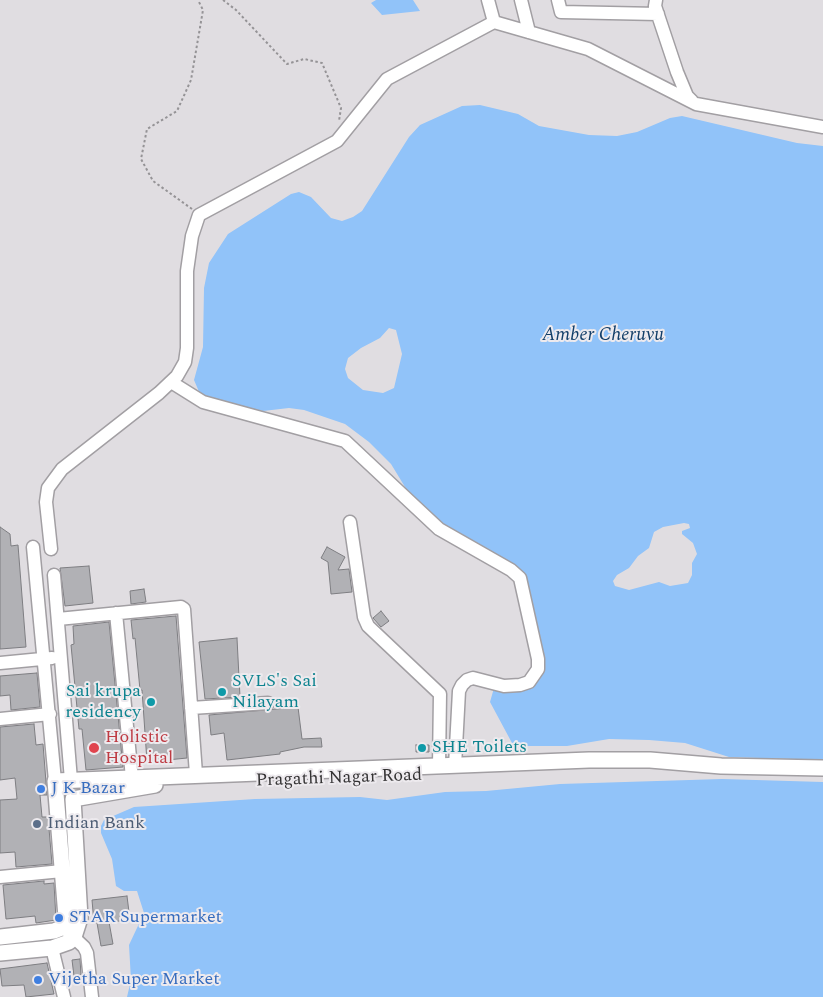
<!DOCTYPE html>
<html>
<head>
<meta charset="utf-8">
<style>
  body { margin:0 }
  canvas { display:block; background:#e0dde1 }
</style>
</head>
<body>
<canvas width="823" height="997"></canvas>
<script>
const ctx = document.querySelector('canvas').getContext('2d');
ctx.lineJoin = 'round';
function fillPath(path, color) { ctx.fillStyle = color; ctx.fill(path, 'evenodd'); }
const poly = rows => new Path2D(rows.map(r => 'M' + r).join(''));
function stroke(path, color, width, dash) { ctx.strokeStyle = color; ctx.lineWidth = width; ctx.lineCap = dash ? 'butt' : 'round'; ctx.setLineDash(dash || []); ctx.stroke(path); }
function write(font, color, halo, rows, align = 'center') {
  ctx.font = font + ' Spectral,serif'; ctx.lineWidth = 4; ctx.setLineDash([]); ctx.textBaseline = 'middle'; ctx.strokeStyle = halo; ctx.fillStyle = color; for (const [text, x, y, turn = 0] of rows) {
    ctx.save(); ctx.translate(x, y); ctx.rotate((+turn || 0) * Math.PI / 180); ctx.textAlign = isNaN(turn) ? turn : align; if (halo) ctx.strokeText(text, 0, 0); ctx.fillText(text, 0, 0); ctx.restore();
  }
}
fillPath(poly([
  [376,0,413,0,420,11,382,15,371,3],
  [480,105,518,114,539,126,589,135,617,136,637,132,670,118,682,116,797,143,823,146,823,760,729,757,685,743,649,740,609,739,567,746,525,746,512,743,490,702,494,688,505,688,540,669,527,586,441,527,416,505,391,464,369,442,345,424,304,410,289,408,263,411,223,402,200,394,194,380,203,347,204,288,209,263,228,234,291,194,299,192,311,197,331,218,342,221,353,217,362,211,409,137,420,125,462,106],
  [389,328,396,330,402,354,394,388,383,393,363,390,348,378,345,369,348,358,361,348,380,338],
  [684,523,689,524,690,528,682,531,682,534,693,543,697,554,692,563,692,575,688,583,670,586,659,582,629,590,615,586,613,581,617,575,629,568,638,556,649,548,654,532,663,527],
  [722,779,823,782,823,997,127,997,131,980,129,945,144,913,137,891,124,891,116,886,112,859,101,833,101,826,104,820,134,807,255,799,360,797,387,800,445,792,486,791,560,784]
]), '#91c3f9');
const building = poly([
  [0,527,10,534,11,546,18,545,26,647,0,649,0,527],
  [327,547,345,557,338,570,349,569,352,592,331,594,328,562,321,558,327,547],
  [89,566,93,603,65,606,60,568,89,566],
  [144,589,146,602,131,604,130,591,144,589],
  [381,611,389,621,381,627,373,618,381,611],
  [176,616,187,758,147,762,142,690,140,690,135,638,133,639,131,620,176,616],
  [109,622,123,767,86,770,82,729,79,729,71,645,74,644,73,626,109,622],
  [237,638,240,697,205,699,199,642,237,638],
  [37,673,40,707,11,710,10,695,0,696,0,676,37,673],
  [298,707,302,739,321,738,322,747,304,747,280,752,280,754,227,760,224,733,211,735,209,715,298,707],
  [34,724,36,745,43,744,47,795,40,795,42,817,48,817,52,864,16,867,15,852,0,853,0,800,17,799,15,778,0,780,0,727,34,724],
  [416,745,429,745,429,752,416,752,416,745],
  [44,881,44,884,54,883,56,920,36,923,35,916,6,919,3,885,44,881],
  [127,896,130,920,109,922,113,944,101,946,97,923,94,923,92,900,127,896],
  [80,959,81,975,74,976,72,960,80,959],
  [47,963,54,994,26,997,24,985,2,986,0,969,47,963]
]);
fillPath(building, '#b1b1b5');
stroke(building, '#7e7e82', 1);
const minor = poly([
  [488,0,494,22],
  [521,0,529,32],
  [558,0,561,12,658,14],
  [656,0,655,6,677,72,687,96,692,101],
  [171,382,203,402,345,441,439,529,511,570,520,578,538,659,538,669,529,682,520,685,504,686,473,678,467,680,462,685,459,691,455,766],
  [350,522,364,617,368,626,440,694,439,766],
  [33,547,55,781],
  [51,549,46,502,48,488,62,469,159,393,177,376,185,362,187,348,187,271,192,236,199,215,337,141,387,79,494,22,588,49,696,104,823,127],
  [54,575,71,780],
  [116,613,132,778],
  [58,619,181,607,184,609,196,774],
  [0,663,52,658],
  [191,708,268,703],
  [0,719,50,714],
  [0,877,62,871],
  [67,931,84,947,87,953,92,997],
  [52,948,64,997]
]);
const major = poly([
  [0,937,54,931,64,927,66,917,55,781,589,760,650,760,721,766,823,768],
  [0,953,52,948,69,942,74,937,80,918,73,799,155,785]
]);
stroke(minor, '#a29fa3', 15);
stroke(major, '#a29fa3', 18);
stroke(poly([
  [223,0,236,10,287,64,304,59,322,63,341,108,339,121],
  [192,209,153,181,141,159,147,129,177,111,191,80,203,10,198,0]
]), '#959396', 2, [2.5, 2.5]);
stroke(minor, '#fff', 12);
stroke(major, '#fff', 15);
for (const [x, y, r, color] of [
  [222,692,5,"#0f9aa8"],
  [151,702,5,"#0f9aa8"],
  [94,748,6,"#e0444e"],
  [422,748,5,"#0f9aa8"],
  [41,789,5,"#3f7fe0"],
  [37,824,5,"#5c6f8a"],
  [59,918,5,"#3f7fe0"],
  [38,980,5,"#3f7fe0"]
]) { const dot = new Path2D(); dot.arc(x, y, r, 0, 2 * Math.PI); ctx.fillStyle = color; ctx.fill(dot); stroke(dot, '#edeaee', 2); }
write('18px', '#0d838f', '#edeaee', [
  ["SVLS's Sai",232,682],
  ["Nilayam",232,703],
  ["Sai krupa",141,692,"right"],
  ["residency",141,713,"right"],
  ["SHE Toilets",432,748]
], 'left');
write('18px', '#be3a42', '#edeaee', [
  ["Holistic",105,738],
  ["Hospital",105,759]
], 'left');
write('18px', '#343334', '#edeaee', [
  ["Pragathi Nagar Road",339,779,-2]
]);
write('18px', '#366cbe', '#edeaee', [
  ["J K Bazar",51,789],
  ["STAR Supermarket",69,918],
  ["Vijetha Super Market",48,980]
], 'left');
write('18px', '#4e5e75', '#edeaee', [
  ["Indian Bank",47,824]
], 'left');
write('italic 19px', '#123e69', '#edeaee', [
  ["Amber Cheruvu",603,336]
]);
</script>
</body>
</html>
